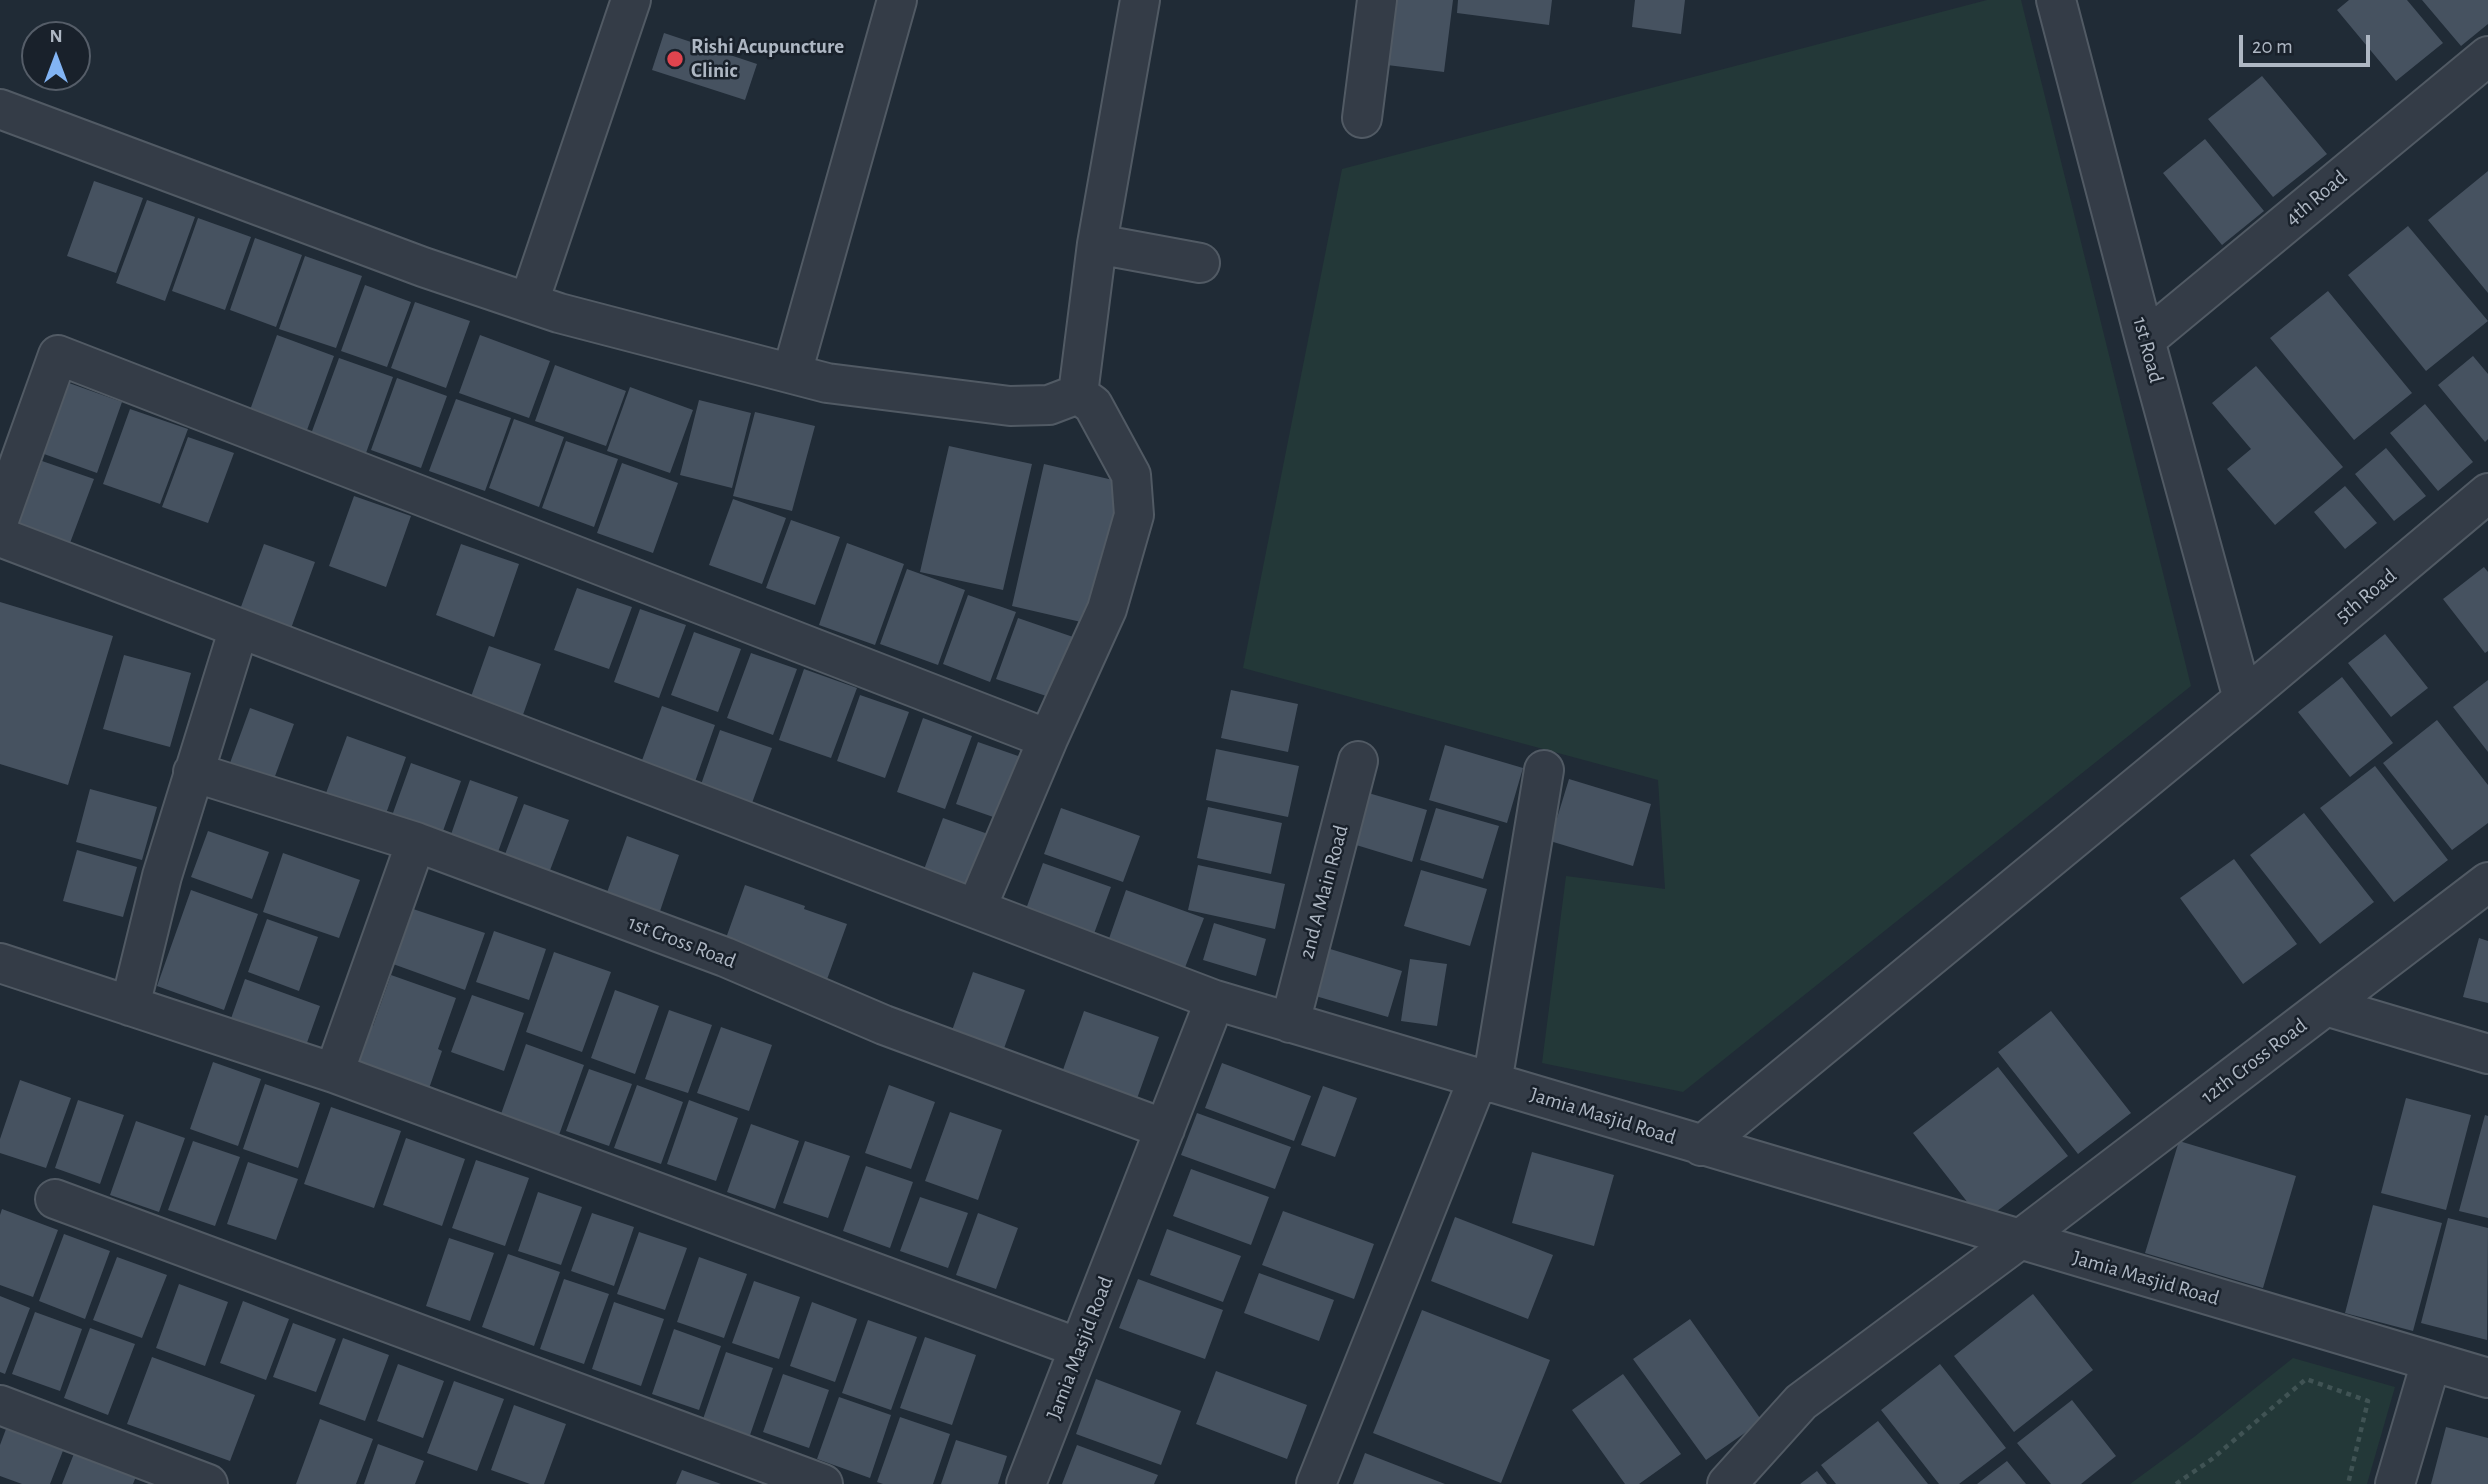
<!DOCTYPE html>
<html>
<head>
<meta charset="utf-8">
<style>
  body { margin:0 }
  #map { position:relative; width:2488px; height:1484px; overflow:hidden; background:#202b36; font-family:"Alegreya Sans",sans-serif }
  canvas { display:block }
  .north { position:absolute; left:21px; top:21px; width:70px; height:70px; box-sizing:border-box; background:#19212b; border:2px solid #555d68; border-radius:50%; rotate:0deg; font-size:19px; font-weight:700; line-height:28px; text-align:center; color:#aeb7c3 }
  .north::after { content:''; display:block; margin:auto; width:24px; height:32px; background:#82b4f4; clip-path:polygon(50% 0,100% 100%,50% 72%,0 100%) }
  .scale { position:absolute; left:2239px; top:35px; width:131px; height:32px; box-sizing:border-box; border:4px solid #aeb7c3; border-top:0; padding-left:9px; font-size:21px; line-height:24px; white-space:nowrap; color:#aeb7c3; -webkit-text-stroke:5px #19212b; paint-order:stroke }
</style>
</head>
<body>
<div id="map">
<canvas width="2488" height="1484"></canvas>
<div class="north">N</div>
<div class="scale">20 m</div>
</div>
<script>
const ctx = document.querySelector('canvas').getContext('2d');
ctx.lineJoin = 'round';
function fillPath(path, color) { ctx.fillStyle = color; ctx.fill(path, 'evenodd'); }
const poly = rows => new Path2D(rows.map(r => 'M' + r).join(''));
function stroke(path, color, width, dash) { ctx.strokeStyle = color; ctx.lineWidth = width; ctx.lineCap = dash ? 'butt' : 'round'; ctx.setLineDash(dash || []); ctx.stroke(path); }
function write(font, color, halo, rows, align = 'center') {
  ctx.font = font + ' "Alegreya Sans",sans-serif'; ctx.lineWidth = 5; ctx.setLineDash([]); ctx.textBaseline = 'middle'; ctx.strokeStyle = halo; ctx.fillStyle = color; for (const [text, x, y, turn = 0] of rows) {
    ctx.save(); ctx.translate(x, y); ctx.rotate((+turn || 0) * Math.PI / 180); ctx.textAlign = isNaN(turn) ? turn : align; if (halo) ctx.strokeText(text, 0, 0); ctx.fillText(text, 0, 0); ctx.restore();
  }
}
fillPath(poly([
  [1987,0,2021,0,2191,686,1683,1092,1542,1063,1566,876,1665,889,1658,780,1243,668,1342,169],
  [2293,1358,2395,1387,2367,1484,2130,1484,2194,1437]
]), '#233838');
fillPath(poly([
  [1395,0,1453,0,1444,72,1387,65],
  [1458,0,1552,0,1549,25,1457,13],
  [1635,0,1685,0,1681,34,1632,27],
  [2349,0,2407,0,2443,43,2396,81,2337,10],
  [2422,0,2488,0,2488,24,2461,46],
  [664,33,757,64,745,100,652,70],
  [2262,76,2327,154,2273,197,2208,119],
  [2205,139,2264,211,2222,245,2163,173],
  [2488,171,2488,293,2428,220],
  [94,181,143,198,116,273,67,256],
  [147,200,195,217,165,301,116,283],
  [198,218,251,237,225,310,172,291],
  [2408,226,2488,321,2426,371,2348,275],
  [255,238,302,255,276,327,230,310],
  [305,256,362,276,336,348,279,329],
  [365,285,411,302,387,367,341,351],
  [2328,291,2412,393,2354,440,2270,338],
  [415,302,470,321,446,388,391,368],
  [277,335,334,356,307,430,250,410],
  [480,335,550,361,529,418,459,393],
  [2473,356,2488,374,2488,439,2485,442,2438,385],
  [339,358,393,377,366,453,311,434],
  [555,365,626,391,606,446,535,421],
  [2256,366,2343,467,2275,525,2227,469,2251,449,2212,403],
  [397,378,447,396,421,468,371,450],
  [69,383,122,402,97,473,44,454],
  [630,387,693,410,670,473,607,451],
  [456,399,511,418,485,491,429,471],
  [699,400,751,413,732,488,680,475],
  [2425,404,2473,462,2438,491,2390,433],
  [130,409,188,429,160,504,103,484],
  [755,412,815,426,792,511,733,496],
  [514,419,564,437,539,507,489,488],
  [188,437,234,453,208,523,162,507],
  [566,441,618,459,594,527,542,508],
  [949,446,1032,464,1003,590,920,572],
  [2386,448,2426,496,2394,521,2355,474],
  [42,461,94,479,67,551,15,533],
  [622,463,678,483,653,553,597,533],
  [1044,464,1126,483,1094,625,1012,606],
  [2345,486,2377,523,2345,549,2314,512],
  [354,496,411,516,386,587,329,566],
  [733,499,786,518,762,584,709,565],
  [791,520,840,537,815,605,766,588],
  [847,543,904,564,875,645,819,625],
  [264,544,315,562,289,634,238,615],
  [461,544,519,564,494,637,436,615],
  [2484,567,2488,572,2488,651,2485,653,2443,599],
  [907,569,965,590,938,665,880,644],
  [577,588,632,607,609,669,554,650],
  [968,595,1016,612,990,682,943,664],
  [0,602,113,636,68,785,0,764],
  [640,609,686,625,659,698,614,682],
  [1018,618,1076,638,1055,699,996,679],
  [694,632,741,649,718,712,671,695],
  [2385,634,2428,688,2391,717,2348,663],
  [489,646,541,664,519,726,467,708],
  [751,653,797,669,773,735,727,718],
  [124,655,191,673,170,747,103,729],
  [804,669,857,688,831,758,779,740],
  [2342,677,2393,743,2350,777,2298,712],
  [2488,680,2488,752,2453,707],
  [1231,690,1298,704,1288,752,1221,738],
  [860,695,909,712,885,778,837,761],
  [662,706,715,725,691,793,637,774],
  [250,708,294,724,274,779,230,763],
  [923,718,972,736,945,809,897,792],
  [2437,720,2488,785,2488,823,2452,850,2383,763],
  [720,730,772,748,748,814,697,796],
  [347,736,406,757,382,825,322,804],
  [978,742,1021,757,999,819,956,804],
  [1445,745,1523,768,1507,823,1429,800],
  [1216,749,1299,766,1288,817,1206,800],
  [411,763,461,781,439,842,389,824],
  [2375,766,2448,860,2394,902,2320,808],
  [1569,779,1651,804,1633,866,1550,841],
  [470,780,518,797,494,863,447,846],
  [90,789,157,807,142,860,76,842],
  [1358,790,1427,810,1412,862,1343,841],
  [524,804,569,820,546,881,501,865],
  [1208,807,1282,823,1271,874,1197,858],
  [1061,808,1140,836,1123,882,1044,854],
  [1436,808,1499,826,1483,879,1420,860],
  [2304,813,2374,902,2320,944,2250,855],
  [943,818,988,834,968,891,922,875],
  [208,831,269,852,252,899,191,877],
  [627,836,679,855,657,920,604,901],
  [77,850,137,867,123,917,63,901],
  [283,853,360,880,339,938,263,912],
  [2234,859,2297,944,2243,984,2180,898],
  [1043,863,1111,887,1091,942,1023,917],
  [1198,865,1285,884,1275,929,1188,910],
  [1421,870,1487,889,1470,946,1404,926],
  [745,885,805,906,804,909,847,924,825,985,721,952],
  [191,890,258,914,224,1010,157,986],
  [1126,890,1204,918,1181,978,1105,950],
  [413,909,485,933,465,990,393,964],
  [267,919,318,937,299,991,248,972],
  [1214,923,1266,939,1256,976,1203,960],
  [494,931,546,949,529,1000,476,982],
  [2479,938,2488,941,2488,1003,2463,997],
  [1327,948,1402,971,1388,1017,1312,995],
  [554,952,611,972,582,1052,526,1032],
  [1410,959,1447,964,1437,1026,1401,1021],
  [973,972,1025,990,1002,1054,950,1036],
  [391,975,456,998,438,1049,442,1051,425,1100,351,1074,368,1025,373,1026],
  [245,979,320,1006,303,1054,228,1027],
  [615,990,659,1006,635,1074,591,1058],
  [472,995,524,1013,504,1071,451,1052],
  [669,1010,712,1025,688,1093,645,1079],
  [1084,1011,1159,1037,1134,1107,1059,1081],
  [2051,1011,2131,1113,2078,1154,1998,1052],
  [721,1027,772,1045,749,1111,697,1093],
  [526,1044,584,1065,559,1135,501,1114],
  [213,1062,261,1079,238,1146,190,1129],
  [1222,1063,1311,1096,1294,1141,1205,1108],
  [1998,1067,2068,1156,1983,1222,1913,1133],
  [589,1069,632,1084,609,1146,566,1131],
  [20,1080,71,1098,46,1168,0,1153,0,1139],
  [265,1084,320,1103,298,1168,243,1149],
  [637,1085,683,1102,661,1164,614,1148],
  [889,1085,935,1102,911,1169,865,1153],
  [1323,1086,1357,1098,1335,1157,1301,1145],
  [2406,1098,2471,1115,2446,1210,2381,1193],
  [78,1100,124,1115,100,1184,55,1168],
  [689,1100,738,1118,716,1181,667,1164],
  [331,1107,401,1131,374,1208,304,1184],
  [950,1112,1002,1130,978,1200,925,1181],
  [1197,1113,1291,1147,1275,1189,1181,1155],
  [2485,1115,2488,1116,2488,1218,2459,1211],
  [136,1121,185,1138,159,1212,110,1195],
  [751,1124,799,1141,775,1209,727,1192],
  [406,1138,465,1159,442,1226,383,1205],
  [193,1141,240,1157,215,1226,168,1210],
  [805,1141,850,1156,828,1218,783,1203],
  [2179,1141,2296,1176,2263,1288,2145,1253],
  [1532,1152,1614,1175,1594,1246,1512,1223],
  [476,1160,529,1178,505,1246,452,1228],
  [248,1162,298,1179,276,1240,227,1224],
  [866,1166,913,1182,890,1248,843,1231],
  [1191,1169,1269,1197,1251,1245,1173,1216],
  [538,1192,582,1207,561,1265,518,1251],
  [920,1197,968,1213,948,1268,900,1251],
  [2373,1205,2442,1223,2413,1331,2345,1313],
  [2,1209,58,1230,33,1297,0,1285,0,1215],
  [1283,1211,1374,1244,1354,1299,1262,1265],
  [592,1213,634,1227,614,1286,571,1271],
  [978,1213,1018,1228,996,1289,956,1275],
  [1455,1217,1553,1255,1528,1319,1431,1281],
  [2448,1218,2488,1228,2487,1340,2421,1323],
  [1167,1229,1241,1256,1223,1302,1150,1275],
  [639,1232,687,1248,665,1310,617,1294],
  [64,1234,110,1251,85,1319,39,1301],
  [449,1238,494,1253,470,1321,426,1306],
  [508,1254,560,1272,534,1346,482,1327],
  [117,1257,167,1275,142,1338,93,1320],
  [699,1257,747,1274,724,1338,677,1322],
  [1259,1273,1334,1300,1319,1341,1244,1313],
  [564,1279,609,1294,584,1364,540,1349],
  [1138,1279,1223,1310,1205,1359,1119,1328],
  [754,1281,800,1297,779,1359,732,1343],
  [179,1284,228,1302,205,1366,156,1348],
  [2033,1294,2093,1370,2014,1432,1954,1356],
  [0,1296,30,1308,5,1374,0,1372],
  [243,1301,289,1319,266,1380,220,1363],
  [614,1302,664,1319,641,1386,592,1369],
  [812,1302,857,1319,835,1382,790,1366],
  [1422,1310,1550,1360,1501,1483,1373,1433],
  [35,1312,82,1329,60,1391,12,1374],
  [1690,1319,1762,1421,1706,1460,1633,1359],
  [868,1320,917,1337,891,1410,842,1393],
  [293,1323,336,1339,316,1392,273,1377],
  [90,1328,135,1344,108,1415,64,1398],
  [674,1329,721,1346,699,1410,652,1394],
  [925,1337,976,1355,952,1425,900,1408],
  [343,1338,389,1355,365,1421,319,1404],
  [726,1352,773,1368,749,1438,702,1422],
  [152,1357,255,1395,230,1461,127,1424],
  [398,1364,444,1381,423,1438,377,1421],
  [1940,1364,2006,1448,1959,1484,1939,1484,1881,1410],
  [1216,1371,1307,1405,1287,1459,1196,1424],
  [783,1374,829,1390,809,1448,763,1432],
  [1623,1374,1681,1454,1639,1484,1625,1484,1572,1410],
  [1096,1379,1181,1411,1161,1465,1076,1434],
  [454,1381,504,1399,477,1471,427,1453],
  [839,1397,891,1415,870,1478,817,1459],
  [2072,1400,2116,1456,2081,1484,2051,1484,2017,1443],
  [514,1405,566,1424,544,1484,530,1484,491,1470],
  [900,1417,950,1434,933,1484,883,1484,877,1482],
  [320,1419,373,1439,356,1484,296,1484],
  [9,1421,66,1443,50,1484,22,1484,0,1476,0,1445],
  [1878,1421,1928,1484,1836,1484,1821,1465],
  [2446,1427,2488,1438,2488,1484,2431,1484],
  [956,1440,1007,1456,998,1484,941,1484],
  [378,1444,424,1461,415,1484,364,1484],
  [1077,1445,1158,1475,1154,1484,1062,1484],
  [75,1451,137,1474,133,1484,62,1484],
  [1365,1453,1445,1484,1353,1484],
  [2007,1461,2026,1484,1977,1484],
  [682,1470,721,1484,676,1484],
  [1817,1471,1827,1484,1800,1484]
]), '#465260');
const minor = poly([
  [2056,0,2145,340,2243,699],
  [0,109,423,267,559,313,827,383,1010,406,1049,405,1078,394,1097,244,1140,0],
  [1362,118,1377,0],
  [1097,244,1200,263],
  [529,302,631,0],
  [2145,340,2488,56],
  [792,373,897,0],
  [0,517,58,355,1048,739],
  [0,537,1215,1000],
  [193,772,416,842,725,957,884,1025,1165,1129],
  [976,909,1048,739,1107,609,1134,515,1131,475,1093,405,1078,394],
  [0,963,334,1073,416,842],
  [130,1006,162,876,239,628],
  [2326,1006,2488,1054],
  [1290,1023,1358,761],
  [334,1073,1079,1348],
  [1492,1083,1544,770],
  [1701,1146,2243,699,2488,493],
  [55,1199,823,1484],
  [0,1405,208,1484],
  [1026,1484,1215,1000,2488,1378],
  [1316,1484,1478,1079],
  [1727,1484,1801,1402,2019,1240,2488,882],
  [2395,1484,2431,1362]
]);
stroke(minor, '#515a64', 42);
stroke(poly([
  [2176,1484,2212,1459,2306,1379,2368,1401,2348,1484]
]), '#405354', 4.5, [5, 5]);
stroke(minor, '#343c47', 38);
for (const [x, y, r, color] of [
  [675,59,9,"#e0444e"]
]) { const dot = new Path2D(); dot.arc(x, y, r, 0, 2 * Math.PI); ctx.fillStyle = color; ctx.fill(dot); stroke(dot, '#19212b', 2.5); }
write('bold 21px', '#aeb7c3', '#19212b', [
  ["Rishi Acupuncture",691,47],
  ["Clinic",691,71]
], 'left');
write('21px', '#aeb7c3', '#19212b', [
  ["4th Road",2316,198,-40],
  ["1st Road",2148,350,75],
  ["5th Road",2366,596,-40],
  ["2nd A Main Road",1324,892,-75],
  ["1st Cross Road",682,942,21],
  ["12th Cross Road",2254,1061,-37],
  ["Jamia Masjid Road",1603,1116,17],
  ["Jamia Masjid Road",2146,1278,16],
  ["Jamia Masjid Road",1080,1348,-69]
]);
</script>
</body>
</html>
